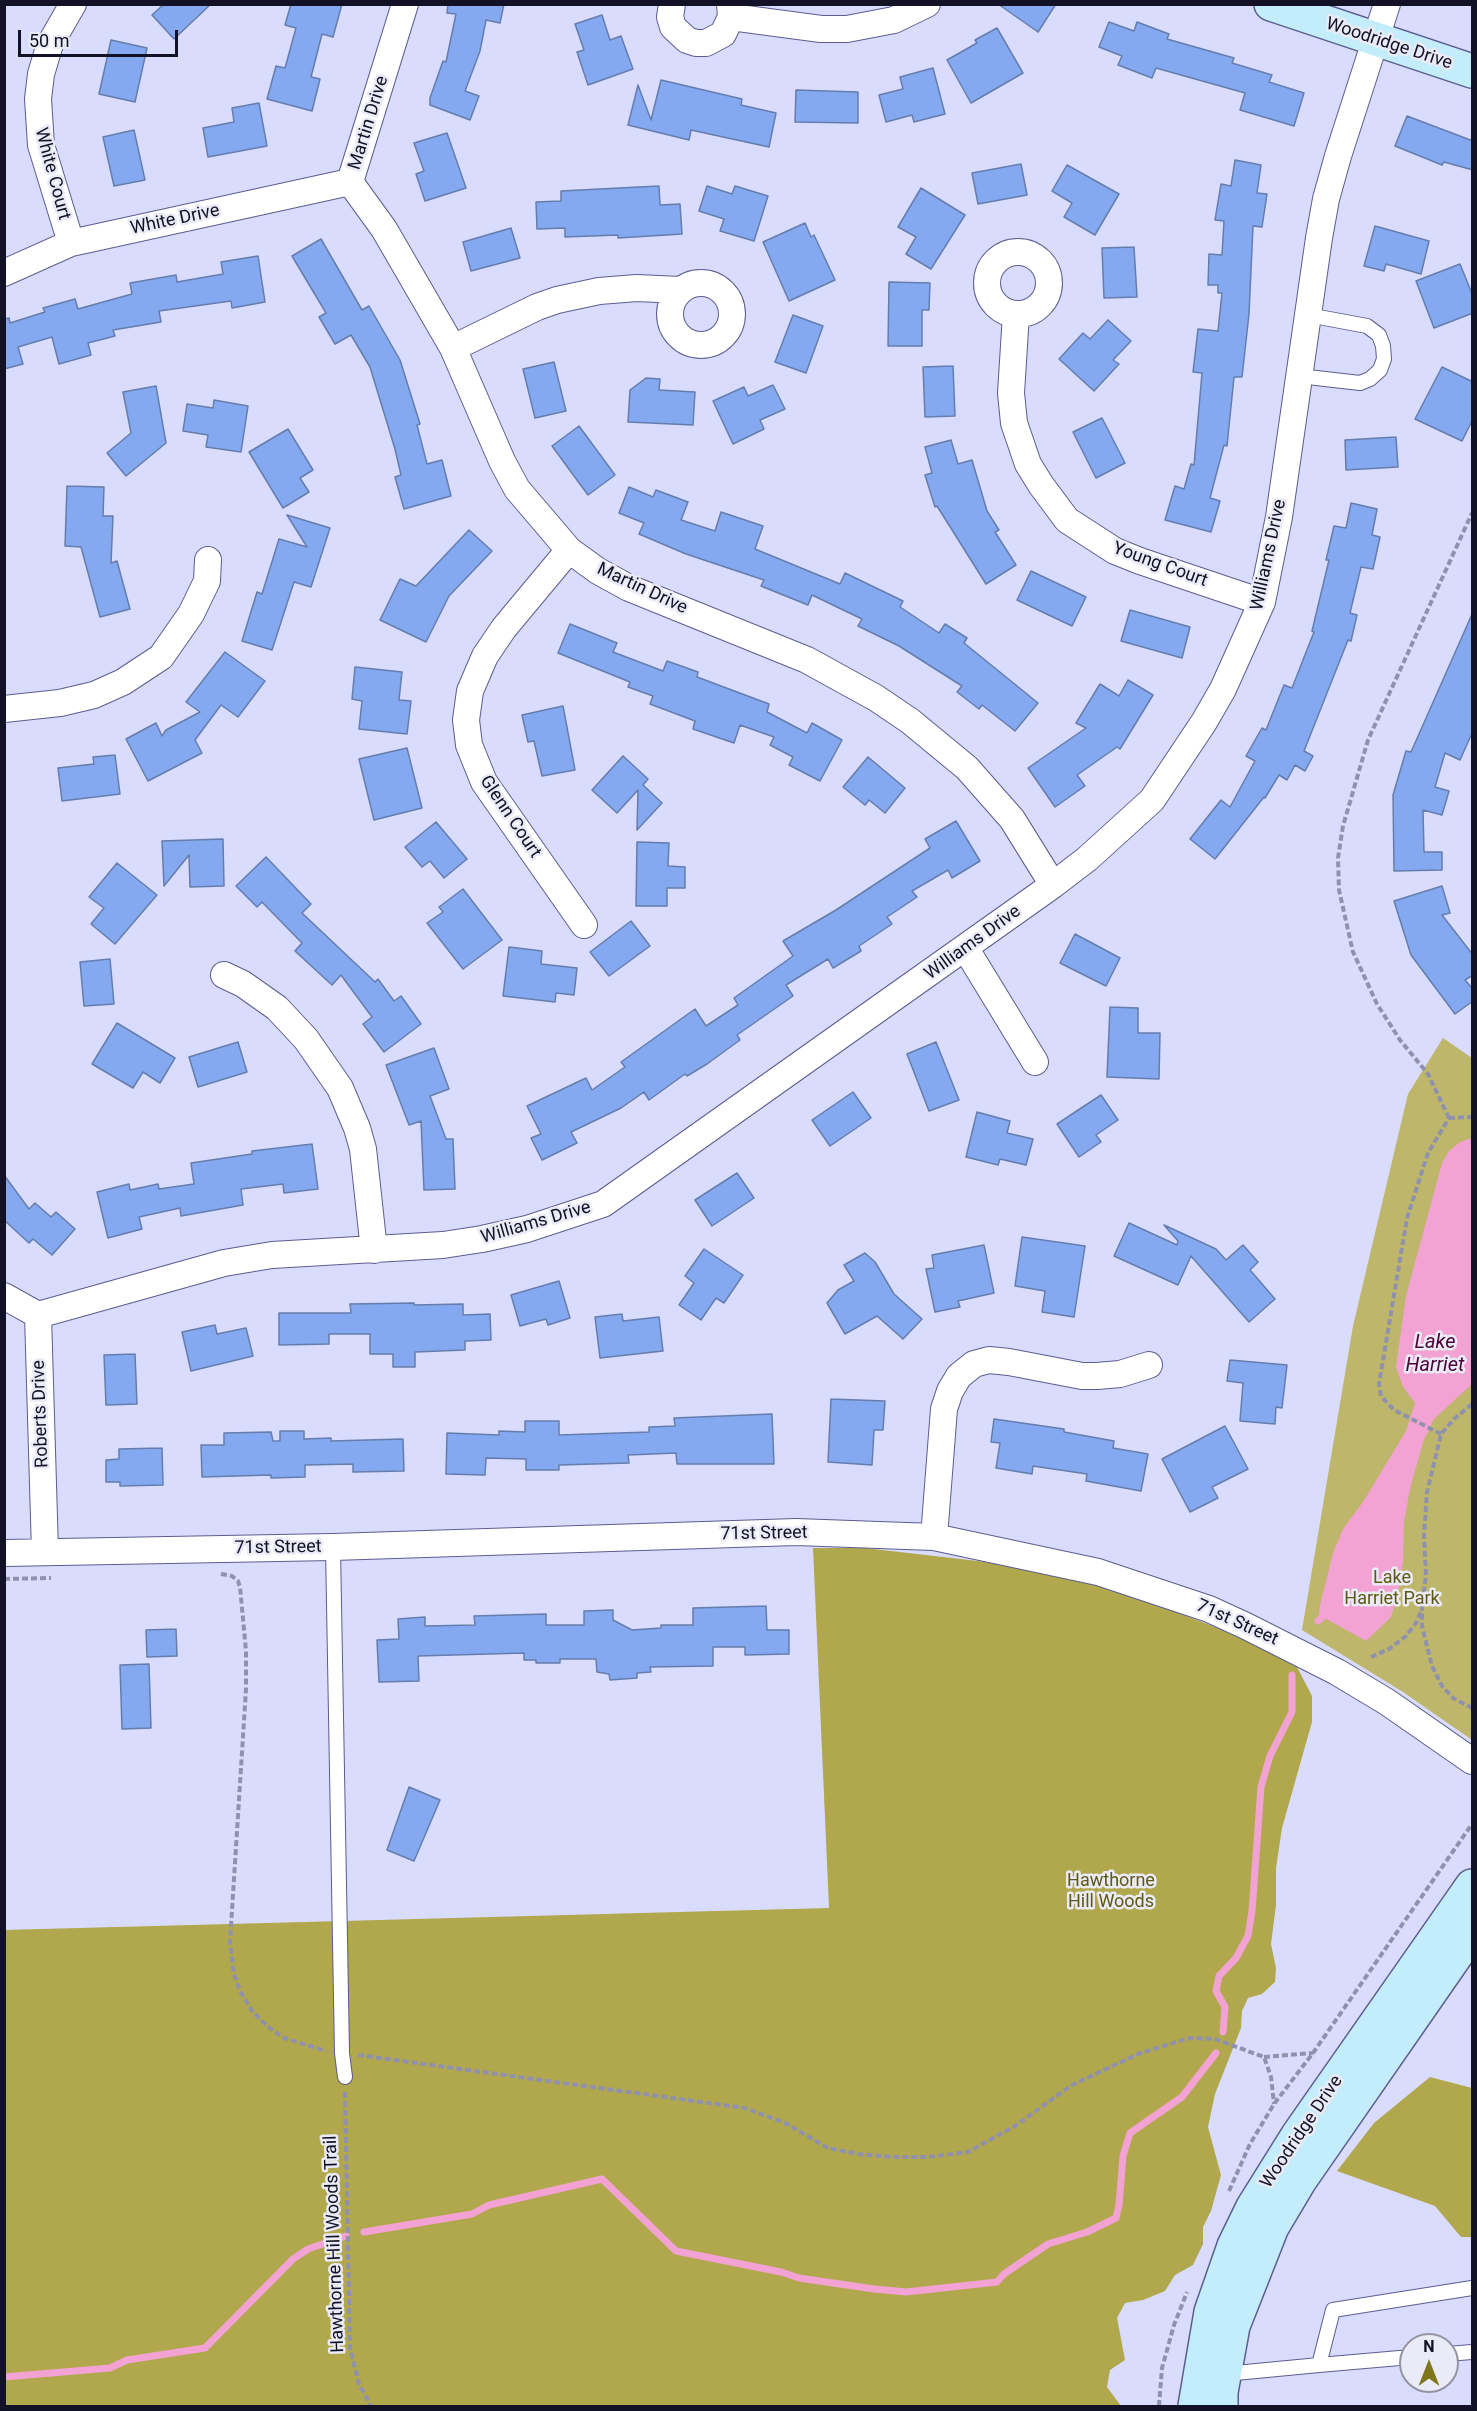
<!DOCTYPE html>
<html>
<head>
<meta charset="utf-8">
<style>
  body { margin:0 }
  #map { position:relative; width:1477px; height:2411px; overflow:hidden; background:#dadcfe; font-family:Roboto,sans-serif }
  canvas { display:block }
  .frame { position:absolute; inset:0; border:6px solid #121125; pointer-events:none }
  .north { position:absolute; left:1399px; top:2333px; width:60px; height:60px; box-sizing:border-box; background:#eaebf7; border:2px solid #9494a3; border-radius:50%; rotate:0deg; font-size:16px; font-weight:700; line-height:24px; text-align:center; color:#121125 }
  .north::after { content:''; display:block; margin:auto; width:21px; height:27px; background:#7f7619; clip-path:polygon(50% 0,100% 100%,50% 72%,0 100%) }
  .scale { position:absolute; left:18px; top:30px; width:160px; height:27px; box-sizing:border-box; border:3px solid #121125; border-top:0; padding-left:8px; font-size:18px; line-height:21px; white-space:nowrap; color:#121125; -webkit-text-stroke:4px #eaebf7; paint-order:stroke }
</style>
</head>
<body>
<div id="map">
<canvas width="1477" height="2411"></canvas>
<div class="frame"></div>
<div class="north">N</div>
<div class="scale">50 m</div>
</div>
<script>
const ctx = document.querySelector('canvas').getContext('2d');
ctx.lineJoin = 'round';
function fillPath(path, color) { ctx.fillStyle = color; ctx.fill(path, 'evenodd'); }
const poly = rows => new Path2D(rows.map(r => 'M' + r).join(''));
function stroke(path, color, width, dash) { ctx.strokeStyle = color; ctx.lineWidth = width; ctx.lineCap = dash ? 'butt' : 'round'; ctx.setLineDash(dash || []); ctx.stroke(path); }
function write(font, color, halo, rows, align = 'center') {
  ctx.font = font + ' Roboto,sans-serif'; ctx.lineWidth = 5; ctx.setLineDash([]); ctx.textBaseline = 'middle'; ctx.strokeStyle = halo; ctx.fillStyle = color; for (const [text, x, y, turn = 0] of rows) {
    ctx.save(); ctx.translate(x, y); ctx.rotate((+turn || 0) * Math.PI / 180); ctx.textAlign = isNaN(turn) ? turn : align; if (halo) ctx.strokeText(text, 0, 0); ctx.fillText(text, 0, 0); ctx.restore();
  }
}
fillPath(poly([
  [1443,1038,1472,1058,1472,1740,1403,1692,1302,1630,1353,1326,1408,1094]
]), '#beb66b');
fillPath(poly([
  [813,1548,865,1548,978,1561,1050,1573,1107,1588,1155,1604,1215,1627,1277,1655,1296,1665,1312,1696,1312,1722,1282,1828,1276,1868,1276,1905,1271,1944,1276,1968,1275,1982,1262,1994,1248,1998,1242,2011,1241,2028,1215,2094,1208,2127,1221,2175,1211,2211,1203,2227,1203,2244,1193,2265,1175,2275,1165,2291,1143,2300,1125,2303,1117,2318,1125,2360,1110,2370,1107,2387,1121,2406,5,2406,4,1930,829,1908],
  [1430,2077,1472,2088,1472,2237,1461,2237,1435,2206,1337,2171,1374,2123]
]), '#b1a74d');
fillPath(poly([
  [1472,1138,1472,1384,1434,1419,1423,1442,1410,1489,1404,1522,1403,1561,1398,1593,1391,1617,1366,1641,1319,1615,1320,1605,1333,1553,1343,1529,1363,1502,1406,1431,1415,1403,1403,1387,1396,1367,1406,1296,1442,1163,1449,1151,1460,1142]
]), '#f3a3d3');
stroke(poly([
  [1318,1621,1329,1611],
  [1223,2032,1225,2007,1216,1991,1219,1976,1236,1958,1248,1936,1252,1911,1261,1787,1270,1756,1292,1712,1292,1675],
  [364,2232,472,2214,489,2205,602,2179,676,2251,781,2272,799,2278,874,2289,906,2292,997,2282,1004,2274,1048,2244,1087,2232,1116,2218,1119,2205,1123,2156,1130,2133,1182,2097,1216,2053],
  [4,2377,110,2368,127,2360,205,2348,293,2259,308,2249,346,2236]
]), '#f3a3d3', 7);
const building = poly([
  [164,4,211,4,174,39,152,15,164,4],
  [291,4,342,4,333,37,322,34,311,77,320,79,312,111,267,99,276,66,285,68,296,28,285,25,291,4],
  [448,4,504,4,500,23,486,20,480,51,465,91,479,96,470,120,430,105,430,98,443,61,446,62,456,14,447,13,448,4],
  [998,4,1056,4,1038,32,998,4],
  [602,15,610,40,621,36,633,69,588,85,577,52,584,50,575,24,602,15],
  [1109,22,1134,31,1137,22,1169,34,1167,39,1234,58,1232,63,1272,75,1269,82,1304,93,1294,126,1240,110,1245,93,1156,68,1152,78,1118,65,1122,56,1099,47,1109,22],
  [997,28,1023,73,971,103,947,60,977,43,975,40,997,28],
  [111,40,147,48,135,102,99,94,111,40],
  [933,68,945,114,914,122,912,115,886,122,879,95,903,89,900,77,933,68],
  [661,80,742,99,741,105,776,113,769,147,691,130,689,140,628,125,638,85,651,120,661,80],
  [796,90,858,92,858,123,795,122,796,90],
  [259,103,267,146,208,157,203,128,234,122,232,108,259,103],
  [1407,116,1473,141,1473,170,1444,162,1442,165,1395,146,1407,116],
  [134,130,145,180,114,186,103,137,134,130],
  [447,133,466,188,425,201,416,174,424,171,414,143,447,133],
  [1235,160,1261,165,1257,193,1267,194,1262,227,1253,226,1249,314,1242,377,1234,377,1227,446,1224,445,1210,498,1220,501,1211,532,1165,520,1175,486,1184,489,1191,464,1194,465,1202,373,1193,372,1198,329,1218,331,1222,293,1218,293,1218,285,1208,285,1209,254,1222,255,1224,221,1215,220,1221,184,1231,186,1235,160],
  [1021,164,1027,195,978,204,972,173,1021,164],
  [1067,165,1119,194,1095,235,1064,217,1072,203,1052,191,1067,165],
  [659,186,660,205,680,204,682,234,618,238,618,235,565,237,565,228,537,229,536,202,561,201,561,191,659,186],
  [707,186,732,194,735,186,768,196,754,241,720,231,724,219,699,211,707,186],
  [921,188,965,215,931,269,906,254,916,237,898,227,921,188],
  [805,223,811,237,814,235,835,280,789,301,763,242,805,223],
  [1375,226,1429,241,1421,274,1386,264,1384,271,1364,266,1375,226],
  [511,228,520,258,471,271,463,242,511,228],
  [321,239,362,310,369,306,400,360,420,424,417,425,427,464,442,460,451,496,404,509,395,477,401,475,395,449,370,367,351,335,335,344,319,317,326,313,292,256,321,239],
  [1134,247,1137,297,1104,298,1102,248,1134,247],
  [258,256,265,302,232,308,231,301,159,311,161,322,113,330,115,336,88,343,91,355,59,364,52,337,18,347,23,364,4,369,4,319,9,318,10,323,45,312,43,308,75,299,78,309,132,294,130,283,176,275,177,282,223,274,221,262,258,256],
  [1460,264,1473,296,1473,313,1434,328,1416,281,1460,264],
  [889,282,930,283,929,310,922,310,922,346,888,346,889,282],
  [793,315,823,326,806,373,775,362,793,315],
  [1108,320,1131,341,1113,360,1119,364,1094,391,1059,359,1083,333,1090,339,1108,320],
  [554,362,566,411,535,418,523,369,554,362],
  [953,366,955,416,925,417,923,367,953,366],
  [1442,367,1473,382,1473,419,1462,441,1415,419,1442,367],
  [646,378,660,379,659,390,695,392,693,425,628,422,630,390,646,378],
  [773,385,785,409,760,420,764,429,733,444,713,401,744,387,748,396,773,385],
  [156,386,166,443,126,476,107,453,131,433,123,392,156,386],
  [214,400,248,406,241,452,206,447,208,435,183,431,187,404,213,408,214,400],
  [1102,418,1125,463,1096,478,1073,432,1102,418],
  [579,426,615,475,588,495,552,446,579,426],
  [288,429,313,470,300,478,309,492,283,508,249,452,288,429],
  [1396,437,1398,467,1346,470,1345,440,1396,437],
  [951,440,958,464,972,460,987,511,999,530,995,532,1016,565,986,584,937,506,935,507,925,475,932,473,925,447,951,440],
  [67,486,104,487,103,516,113,516,111,563,117,561,130,609,100,617,81,547,65,546,67,486],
  [629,487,653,497,656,490,688,502,681,520,715,531,721,512,763,526,755,549,840,584,845,573,903,601,900,607,939,633,945,624,967,638,964,643,1038,703,1015,731,982,705,979,709,957,692,962,686,899,646,858,626,862,619,812,595,808,605,761,586,764,580,686,554,639,534,644,523,619,513,629,487],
  [1351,503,1377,509,1372,535,1380,537,1373,569,1361,567,1350,613,1357,615,1351,641,1348,640,1304,751,1313,756,1305,771,1295,765,1287,780,1279,775,1265,798,1264,797,1215,859,1190,839,1221,800,1230,807,1255,761,1246,756,1262,728,1266,730,1284,685,1292,688,1314,632,1312,631,1329,560,1326,560,1334,526,1346,528,1351,503],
  [287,515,330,528,311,587,294,582,272,650,242,641,257,592,262,594,279,539,307,547,287,515],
  [469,530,492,551,449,596,426,642,380,620,400,579,416,586,469,530],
  [1031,571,1086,597,1072,626,1017,600,1031,571],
  [1130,610,1190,627,1182,658,1121,641,1130,610],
  [1473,612,1473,731,1460,760,1445,753,1435,787,1449,791,1442,815,1423,810,1424,852,1442,852,1442,870,1394,871,1393,795,1406,751,1411,752,1473,612],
  [570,624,617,643,613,652,663,671,667,661,698,672,697,677,769,704,767,712,807,733,812,723,842,740,820,781,789,765,793,757,770,745,774,737,740,725,734,743,693,729,695,721,650,704,653,696,628,687,630,682,558,653,570,624],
  [225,652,265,681,238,717,221,705,195,740,202,753,148,781,126,739,156,723,162,736,166,730,200,712,186,702,225,652],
  [355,667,402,672,399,700,411,701,407,734,359,729,362,701,352,699,355,667],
  [1128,680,1153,695,1120,749,1117,747,1077,775,1085,786,1055,807,1028,768,1086,728,1076,723,1100,684,1119,696,1128,680],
  [563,706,575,770,542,776,534,741,528,742,522,715,563,706],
  [407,748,422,808,374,820,359,759,407,748],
  [115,755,120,794,62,801,58,768,94,764,93,757,115,755],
  [623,756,648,779,643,785,662,803,637,830,638,790,617,813,592,790,623,756],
  [868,757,905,788,885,813,869,800,865,805,843,787,868,757],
  [956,821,980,861,952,878,948,870,912,891,917,897,887,917,892,924,859,946,861,951,833,968,828,959,786,985,793,996,737,1035,740,1040,707,1064,687,1076,685,1074,649,1100,644,1092,621,1108,571,1132,577,1143,542,1160,531,1138,541,1134,527,1106,586,1078,592,1090,625,1067,621,1062,695,1009,706,1026,738,1005,734,998,793,956,783,941,836,910,930,848,925,839,956,821],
  [436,822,467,859,444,878,430,861,422,867,405,847,436,822],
  [223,839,224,886,190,887,189,855,164,886,162,841,223,839],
  [637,842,669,843,668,866,685,867,685,888,667,888,667,906,636,906,637,842],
  [266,857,311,904,302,913,375,982,378,979,394,1001,401,996,421,1024,384,1052,363,1024,372,1017,341,975,332,985,295,951,302,943,262,902,257,907,236,886,266,857],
  [117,863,157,895,115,944,91,924,104,908,89,897,117,863],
  [1442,886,1450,913,1442,915,1473,955,1473,975,1465,980,1473,989,1473,1001,1455,1014,1411,955,1394,901,1442,886],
  [463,889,502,940,463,969,427,923,443,912,439,907,463,889],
  [631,921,650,946,609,976,590,952,631,921],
  [1075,934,1120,958,1106,986,1060,963,1075,934],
  [509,947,542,951,541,964,577,968,574,995,556,993,555,1002,503,996,509,947],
  [110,959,114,1004,84,1006,80,962,110,959],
  [1110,1007,1138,1008,1138,1033,1160,1033,1159,1079,1107,1077,1110,1007],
  [117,1023,175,1058,160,1083,143,1072,133,1088,92,1064,117,1023],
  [238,1042,247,1072,198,1087,189,1057,238,1042],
  [936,1042,959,1100,929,1111,907,1054,936,1042],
  [434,1048,449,1089,430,1096,446,1139,453,1139,455,1189,424,1190,421,1121,409,1125,386,1065,434,1048],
  [853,1092,871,1118,830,1146,812,1120,853,1092],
  [1101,1095,1118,1120,1096,1135,1101,1142,1079,1157,1057,1124,1101,1095],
  [977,1112,1010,1121,1007,1133,1033,1139,1026,1165,1000,1159,998,1165,966,1157,977,1112],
  [312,1144,318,1189,284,1193,283,1184,241,1189,243,1205,181,1216,180,1208,139,1217,142,1229,108,1238,97,1192,129,1184,130,1190,158,1184,159,1189,194,1184,191,1163,252,1154,252,1151,312,1144],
  [737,1173,754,1198,712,1226,695,1200,737,1173],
  [4,1175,29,1209,35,1203,51,1217,56,1212,75,1229,52,1255,33,1239,29,1243,4,1220,4,1175],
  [1129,1223,1177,1245,1178,1241,1164,1225,1216,1249,1226,1260,1243,1245,1258,1262,1250,1270,1275,1299,1249,1322,1191,1256,1178,1285,1114,1256,1129,1223],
  [1022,1237,1085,1246,1074,1317,1042,1312,1045,1291,1015,1286,1022,1237],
  [984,1245,994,1293,958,1301,960,1307,935,1312,926,1269,934,1268,932,1255,984,1245],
  [704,1249,743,1275,724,1303,716,1298,701,1320,679,1305,694,1283,685,1276,704,1249],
  [865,1253,875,1262,894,1294,922,1319,903,1339,877,1316,845,1334,827,1303,838,1290,854,1281,844,1265,865,1253],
  [559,1281,570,1318,548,1325,546,1319,520,1326,511,1295,559,1281],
  [414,1303,414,1305,463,1304,463,1315,490,1314,491,1340,465,1341,465,1350,415,1352,415,1367,393,1367,393,1354,370,1354,370,1334,329,1334,329,1344,279,1345,279,1313,351,1313,350,1304,414,1303],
  [622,1314,623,1321,659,1317,663,1351,600,1358,595,1317,622,1314],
  [215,1325,217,1334,246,1328,253,1356,191,1371,182,1332,215,1325],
  [135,1354,137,1404,106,1405,104,1355,135,1354],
  [1230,1360,1287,1365,1282,1408,1276,1407,1275,1424,1240,1421,1243,1383,1227,1381,1230,1360],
  [831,1399,885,1401,883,1430,874,1430,872,1465,828,1462,831,1399],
  [772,1414,774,1464,677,1464,676,1453,628,1455,629,1463,559,1465,559,1470,526,1470,526,1459,486,1458,485,1475,446,1474,447,1433,499,1435,499,1431,525,1432,525,1421,559,1421,559,1435,649,1432,649,1427,675,1426,674,1418,772,1414],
  [994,1419,1064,1429,1064,1432,1114,1441,1113,1448,1148,1454,1141,1491,1086,1481,1087,1474,1033,1466,1032,1474,996,1468,1000,1443,991,1442,994,1419],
  [1225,1426,1248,1469,1212,1487,1218,1498,1190,1512,1162,1459,1225,1426],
  [280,1431,304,1431,304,1439,331,1438,331,1441,403,1439,404,1471,353,1472,353,1464,305,1465,305,1477,271,1478,271,1475,202,1477,201,1445,224,1445,224,1433,271,1432,273,1441,280,1441,280,1431],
  [162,1448,163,1485,120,1486,120,1482,106,1482,106,1460,119,1459,119,1449,162,1448],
  [766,1606,767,1630,789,1630,789,1654,745,1655,745,1647,713,1647,713,1666,650,1667,651,1672,637,1673,637,1678,610,1680,609,1674,597,1672,596,1659,560,1659,560,1663,536,1663,536,1660,524,1660,524,1653,418,1656,419,1681,379,1682,377,1640,399,1639,398,1619,425,1617,425,1626,475,1625,474,1616,546,1614,546,1625,584,1625,584,1611,613,1610,613,1620,632,1630,661,1628,661,1625,693,1625,693,1608,766,1606],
  [176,1629,177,1656,147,1657,146,1630,176,1629],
  [149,1664,151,1728,122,1729,120,1665,149,1664],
  [409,1787,440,1800,414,1861,387,1850,409,1787]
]);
fillPath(building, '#84a9f1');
stroke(building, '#657dac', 1.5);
const lane = poly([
  [1299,376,1360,383,1370,379,1380,370,1384,359,1383,346,1379,335,1367,326,1308,315],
  [333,1547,342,2053,345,2077],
  [1447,2354,1472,2352],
  [1319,2365,1411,2357],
  [1225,2374,1319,2365,1333,2310,1472,2288]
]);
const street = poly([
  [672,4,670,17,673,27,687,40,696,43,706,43,723,34,731,17,730,4],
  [731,17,821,29,847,29,894,20,927,4],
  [350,182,384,229,453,348,502,461,517,489,569,550,598,571,629,588,807,660,876,698,910,721,967,768,1012,819,1053,885],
  [350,182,405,4],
  [71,243,41,145,38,99,41,74,50,44,73,4],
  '987 283a31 31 0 1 1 62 0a31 31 0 1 1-62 0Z',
  [4,273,71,243,350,182],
  '670 314a31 31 0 1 1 62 0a31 31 0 1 1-62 0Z',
  [1016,314,1011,393,1014,423,1028,464,1041,485,1067,520,1115,551,1140,561,1262,602],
  [453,348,537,307,557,300,599,291,637,288,680,290],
  [569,550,504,628,485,656,470,691,466,720,469,745,484,782,584,925],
  [4,709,60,703,94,695,123,682,161,657,191,614,207,581,208,560],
  [966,949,1035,1062],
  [224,975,243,984,277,1008,306,1039,340,1088,357,1128,363,1149,374,1250],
  [4,1296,38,1315,45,1552],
  [38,1315,224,1263,272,1255,443,1245,482,1239,527,1229,603,1204,1053,885,1087,859,1152,800,1204,722,1223,689,1262,602,1279,517,1319,238,1326,199,1338,156,1387,4],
  [934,1537,944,1409,950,1391,959,1376,974,1364,989,1360,1009,1362,1082,1376,1097,1376,1120,1374,1149,1365],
  [4,1553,333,1547,796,1532,934,1537,1098,1572,1209,1609,1246,1626,1337,1672,1387,1702,1472,1761]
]);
const secondary = poly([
  [1271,4,1472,71],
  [1195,2406,1211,2312,1234,2246,1253,2207,1298,2135,1472,1886],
  [1221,2406,1221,2392,1233,2326,1272,2227,1300,2180,1472,1932]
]);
stroke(lane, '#5c5d8e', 16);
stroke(street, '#5c5d8e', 28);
stroke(secondary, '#5c5d8e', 36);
stroke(poly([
  [1449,1118,1428,1074,1400,1040,1377,1004,1353,952,1339,890,1338,858,1343,826,1368,740,1472,513],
  [1449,1118,1472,1117],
  [1472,1404,1454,1419,1441,1434,1427,1492,1424,1536,1426,1575,1422,1607,1422,1626,1432,1666,1442,1686,1453,1698,1472,1708],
  [1441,1434,1394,1410,1381,1396,1379,1384,1407,1218,1428,1153,1449,1118],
  [221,1574,232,1576,238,1581,240,1587,246,1651,246,1689,230,1942,234,1974,240,1991,252,2011,267,2026,284,2038,326,2051],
  [4,1579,51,1578],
  [1371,1657,1389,1649,1406,1636,1416,1623,1421,1611],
  [358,2055,745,2108,785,2123,828,2148,858,2154,892,2157,928,2157,968,2152,1015,2126,1072,2085,1138,2054,1189,2038,1215,2039,1264,2057,1271,2077,1274,2104],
  [1264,2057,1313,2053],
  [345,2092,350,2348,359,2384,371,2406],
  [1229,2191,1250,2144,1274,2104,1313,2053,1472,1824],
  [1159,2406,1162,2368,1174,2325,1187,2292]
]), '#9091ad', 4, [6, 3]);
stroke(lane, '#fff', 14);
stroke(street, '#fff', 26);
stroke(secondary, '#c3edfa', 33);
write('18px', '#121125', '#eaebf7', [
  ["Woodridge Drive",1389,44,18],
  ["Martin Drive",369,123,-73],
  ["White Court",52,174,75],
  ["White Drive",175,220,-12],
  ["Williams Drive",1269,555,-78],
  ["Young Court",1160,565,20],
  ["Martin Drive",642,589,25],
  ["Glenn Court",510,817,56],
  ["Williams Drive",973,943,-36],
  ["Williams Drive",536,1223,-16],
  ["Roberts Drive",41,1414,-92],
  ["71st Street",764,1534,-1],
  ["71st Street",278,1548,-1],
  ["71st Street",1237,1623,24],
  ["Woodridge Drive",1302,2132,-56],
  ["Hawthorne Hill Woods Trail",335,2244,-92]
]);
write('18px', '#605815', '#eaebf7', [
  ["Lake",1392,1578],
  ["Harriet Park",1392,1599],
  ["Hawthorne",1111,1881],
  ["Hill Woods",1111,1902]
]);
write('italic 20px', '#4c0438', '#eaebf7', [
  ["Lake",1435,1343],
  ["Harriet",1435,1366]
]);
</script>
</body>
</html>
